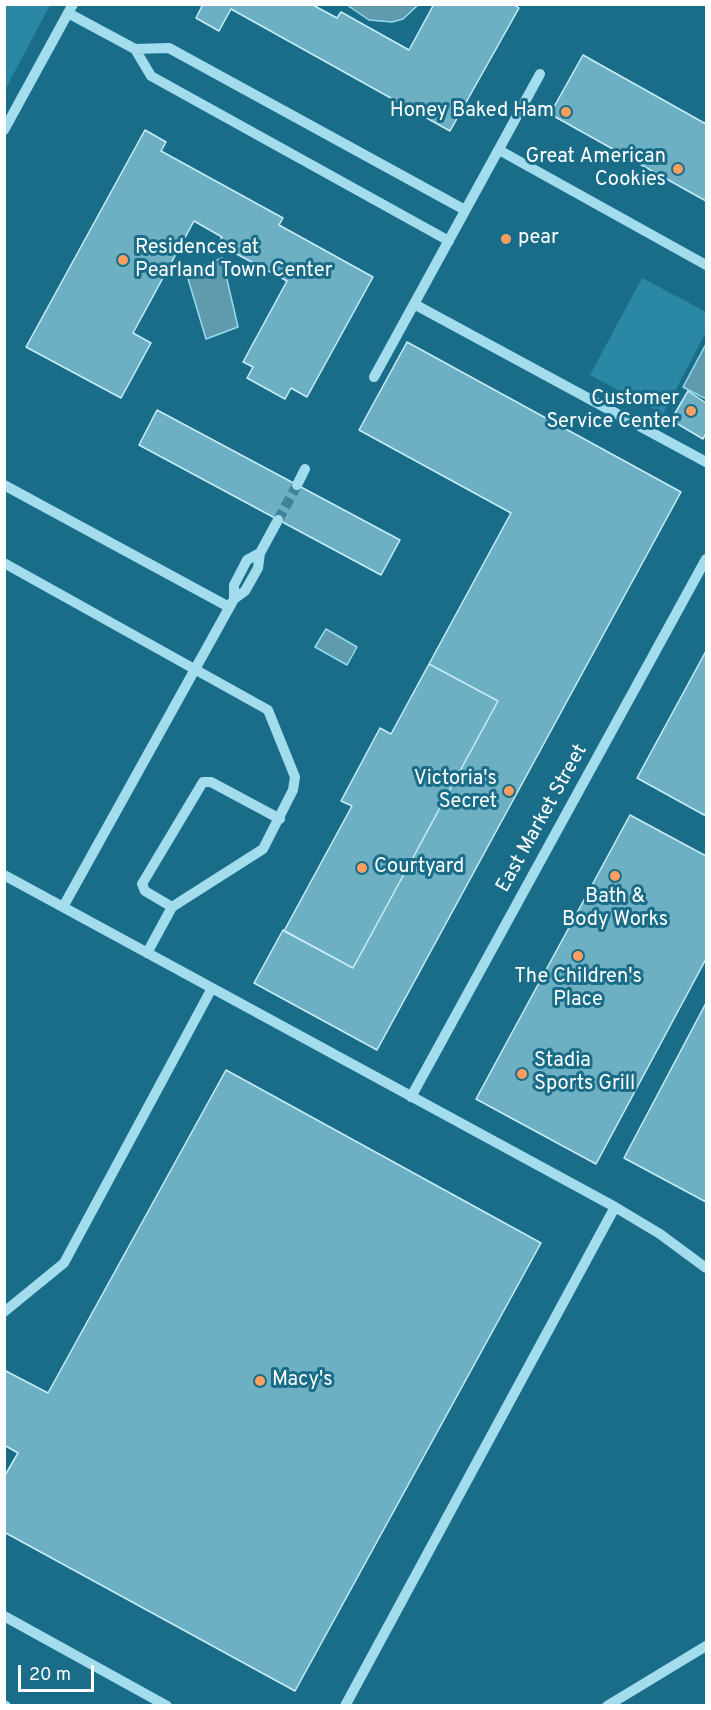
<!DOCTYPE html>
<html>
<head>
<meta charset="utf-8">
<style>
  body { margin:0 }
  #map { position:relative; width:711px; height:1710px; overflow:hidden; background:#1a6d89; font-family:Overpass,sans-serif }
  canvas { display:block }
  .frame { position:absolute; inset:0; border:6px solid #fff; pointer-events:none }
  .scale { position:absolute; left:18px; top:1665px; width:76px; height:27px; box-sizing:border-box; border:3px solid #fff; border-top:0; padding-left:8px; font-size:18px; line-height:21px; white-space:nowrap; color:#fff; -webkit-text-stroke:4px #1a6d89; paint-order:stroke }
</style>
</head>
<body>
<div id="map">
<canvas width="711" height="1710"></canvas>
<div class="frame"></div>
<div class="scale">20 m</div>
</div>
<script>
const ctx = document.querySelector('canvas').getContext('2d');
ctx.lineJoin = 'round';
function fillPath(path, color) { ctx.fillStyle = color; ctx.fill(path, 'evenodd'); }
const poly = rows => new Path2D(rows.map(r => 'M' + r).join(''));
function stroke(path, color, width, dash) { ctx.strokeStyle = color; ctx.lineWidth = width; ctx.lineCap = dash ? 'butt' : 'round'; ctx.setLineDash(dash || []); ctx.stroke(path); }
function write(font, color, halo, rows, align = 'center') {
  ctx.font = font + ' Overpass,sans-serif'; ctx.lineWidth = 6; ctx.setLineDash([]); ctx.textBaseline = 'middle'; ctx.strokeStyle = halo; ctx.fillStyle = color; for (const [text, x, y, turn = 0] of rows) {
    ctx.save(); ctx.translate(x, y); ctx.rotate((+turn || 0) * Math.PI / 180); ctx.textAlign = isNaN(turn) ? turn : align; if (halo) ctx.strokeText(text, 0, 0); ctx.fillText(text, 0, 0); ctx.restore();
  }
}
fillPath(poly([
  [5,4,50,5,5,90,4,5],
  [642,278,706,312,706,332,663,414,590,375]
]), '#2a88a5');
const water = poly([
  [347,5,347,4,418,5,403,19,392,22,369,20,347,5],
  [222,258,238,327,206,339,186,272,222,258],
  [706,344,706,399,683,387,706,344],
  [326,629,357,647,347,665,315,647,326,629]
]);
fillPath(water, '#609bad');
stroke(water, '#96dbef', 1.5);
const building = poly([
  [203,4,311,4,337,18,341,12,409,50,434,4,513,4,519,8,450,131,231,9,219,31,196,18,203,4],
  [583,55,706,124,706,201,550,114,583,55],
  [145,130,166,142,161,151,283,218,279,225,373,277,307,397,291,388,285,399,247,378,253,367,243,362,287,281,218,244,222,237,194,221,133,333,151,343,121,398,26,347,145,130],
  [407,342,681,492,377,1050,254,983,283,930,353,968,498,701,429,664,511,513,359,430,407,342],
  [688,391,706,403,706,433,703,439,671,420,688,391],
  [157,410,400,540,381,575,139,445,157,410],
  [706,651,706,816,637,778,706,651],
  [429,664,498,701,353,968,284,931,352,806,341,801,380,728,391,734,429,664],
  [630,815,706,856,706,959,596,1164,476,1099,630,815],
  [706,1003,706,1202,624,1158,706,1003],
  [226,1070,541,1243,295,1691,4,1532,4,1477,18,1453,4,1445,4,1370,48,1393,226,1070]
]);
fillPath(building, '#6dafc3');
stroke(building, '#c9eef9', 1.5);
stroke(poly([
  [278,520,297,485]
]), '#3c839b', 10, [10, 5]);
stroke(poly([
  [68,13,135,49],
  [4,130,73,4],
  [499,150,706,265],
  [449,241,151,76,135,49,169,48,465,210],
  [414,304,706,462],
  [374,377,540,74],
  [4,485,229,607],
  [297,485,305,469],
  [260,553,247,560,234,585,234,599,245,591,258,568,260,553,278,520],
  [4,563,268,710,295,777,293,790,263,849,172,907,147,953],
  [4,875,615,1207,660,1234,706,1268],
  [63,907,234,599],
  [172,907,145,891,142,884,203,782,211,782,280,819],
  [411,1097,706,559],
  [4,1312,64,1263,212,988],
  [4,1616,167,1706],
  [4,1705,6,1706],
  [345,1706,615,1207],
  [607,1706,706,1646]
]), '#a3dced', 10);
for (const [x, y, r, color] of [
  [566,112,6,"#ff9e5f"],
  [678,169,6,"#ff9e5f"],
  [506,239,6,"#ff9e5f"],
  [123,260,6,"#ff9e5f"],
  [691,411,6,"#ff9e5f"],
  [509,791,6,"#ff9e5f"],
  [362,868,6,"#ff9e5f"],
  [615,876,6,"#ff9e5f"],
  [578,956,6,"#ff9e5f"],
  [522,1074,6,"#ff9e5f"],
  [260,1381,6,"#ff9e5f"]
]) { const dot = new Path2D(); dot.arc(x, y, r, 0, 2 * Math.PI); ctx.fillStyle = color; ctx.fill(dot); stroke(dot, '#1a6d89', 2); }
write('20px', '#fff', '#1a6d89', [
  ["Honey Baked Ham",554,112,"right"],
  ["Great American",666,158,"right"],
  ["Cookies",666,181,"right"],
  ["pear",518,239],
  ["Residences at",135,249],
  ["Pearland Town Center",135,272],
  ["Customer",679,400,"right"],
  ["Service Center",679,423,"right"],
  ["Victoria's",497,780,"right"],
  ["Secret",497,803,"right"],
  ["Courtyard",374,868],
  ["Bath &",615,898,"center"],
  ["Body Works",615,921,"center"],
  ["The Children's",578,978,"center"],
  ["Place",578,1001,"center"],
  ["Stadia",534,1062],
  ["Sports Grill",534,1085],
  ["Macy's",272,1381]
], 'left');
write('20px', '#fff', '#1a6d89', [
  ["East Market Street",543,819,-61]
]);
</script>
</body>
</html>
